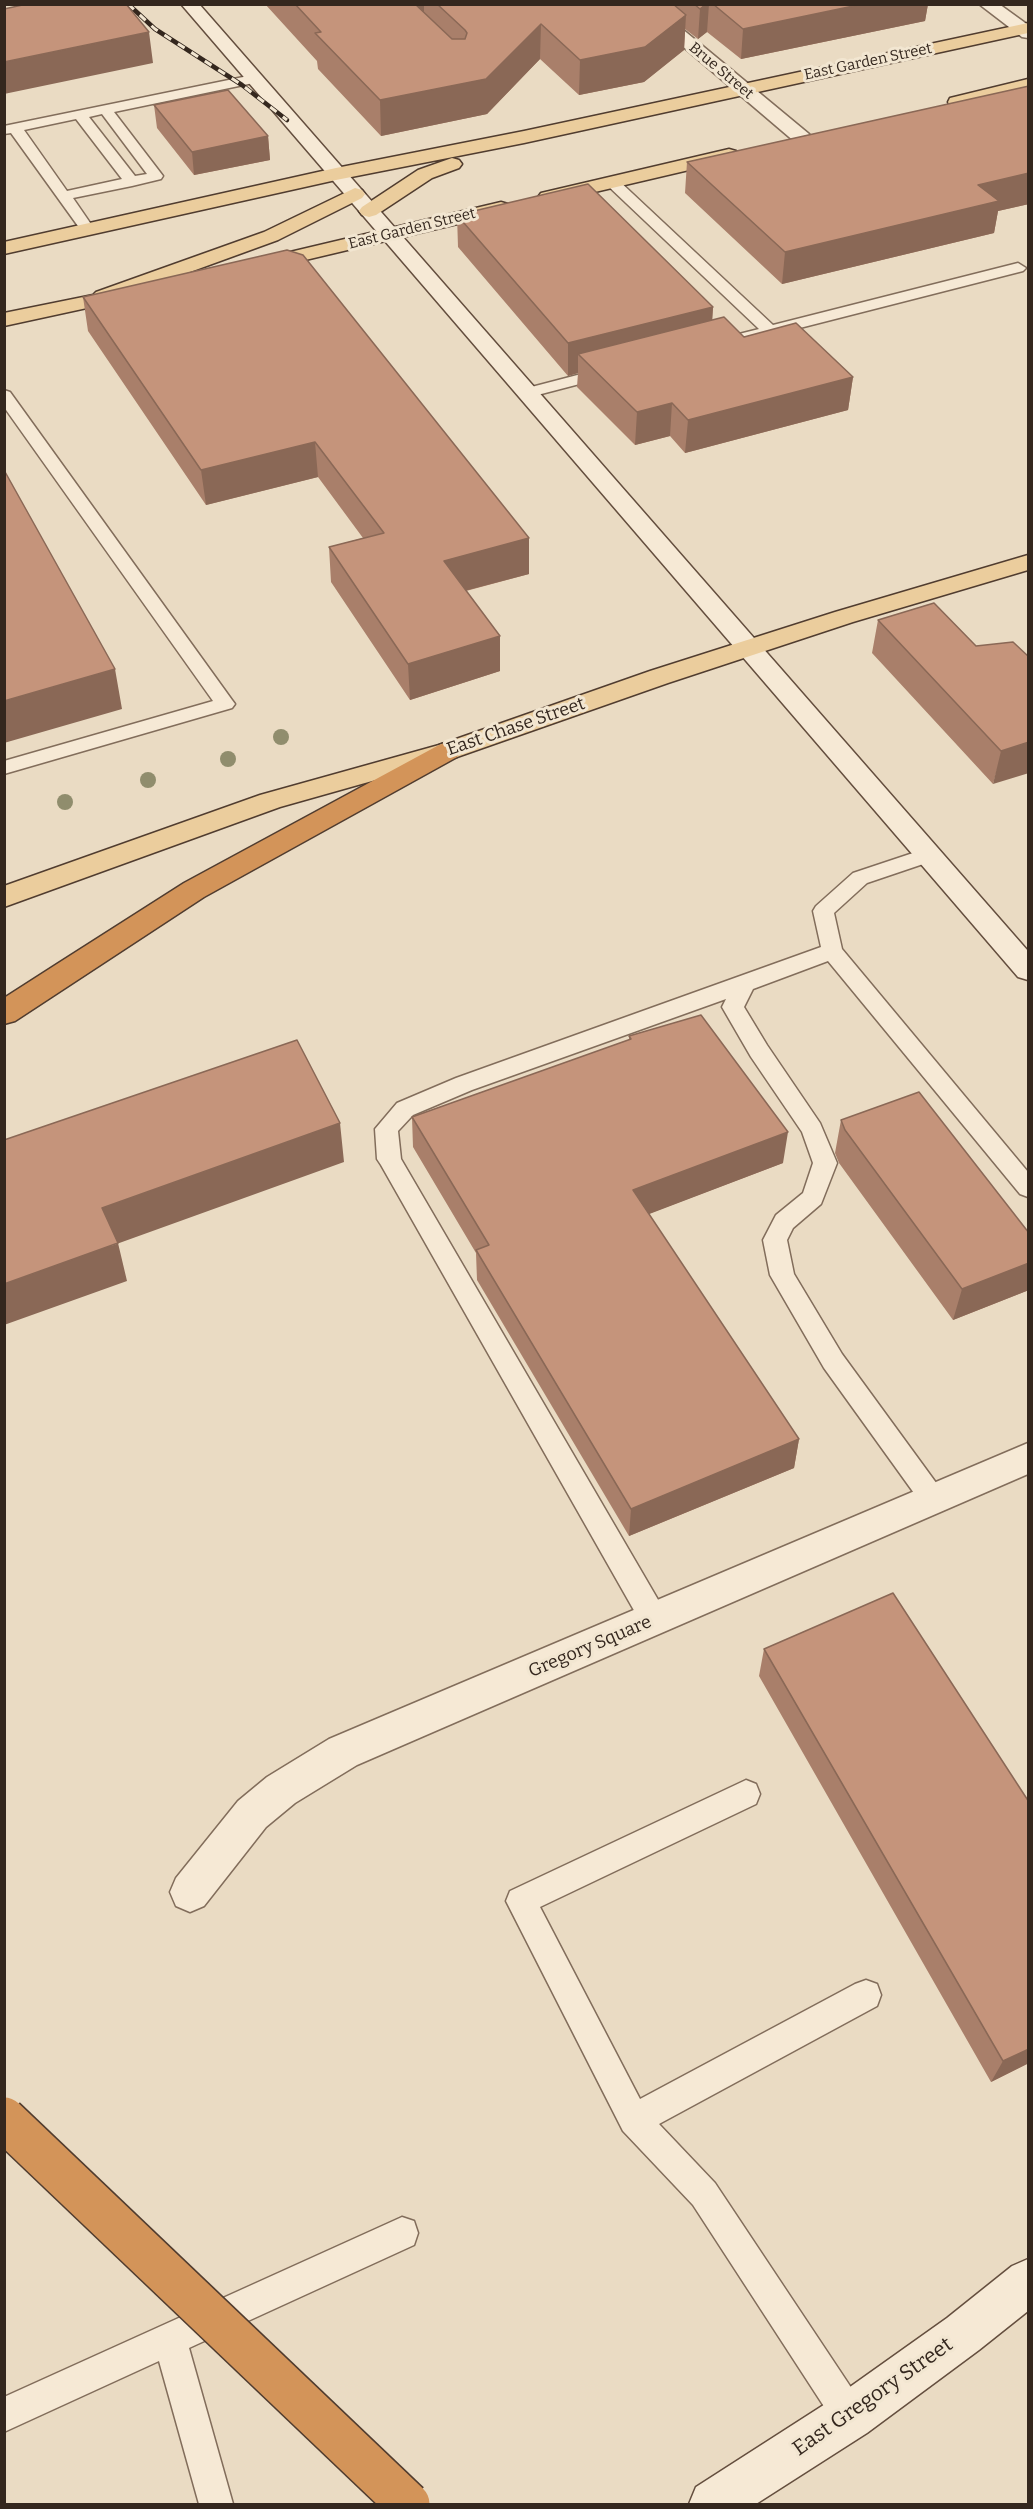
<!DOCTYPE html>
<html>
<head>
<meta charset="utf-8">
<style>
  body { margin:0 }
  #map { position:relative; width:1033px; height:2509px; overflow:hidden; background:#eadbc3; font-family:Bitter,serif }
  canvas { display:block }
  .frame { position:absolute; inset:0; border:6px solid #34271e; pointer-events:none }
</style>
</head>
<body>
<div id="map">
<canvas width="1033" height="2509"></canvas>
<div class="frame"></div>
</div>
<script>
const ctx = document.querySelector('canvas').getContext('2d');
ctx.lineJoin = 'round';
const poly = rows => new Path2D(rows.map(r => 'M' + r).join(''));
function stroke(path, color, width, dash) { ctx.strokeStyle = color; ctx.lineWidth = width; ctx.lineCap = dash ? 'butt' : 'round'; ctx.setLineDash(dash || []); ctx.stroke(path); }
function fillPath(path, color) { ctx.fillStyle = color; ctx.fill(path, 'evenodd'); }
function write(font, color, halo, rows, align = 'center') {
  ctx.font = font + ' Bitter,serif'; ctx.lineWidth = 6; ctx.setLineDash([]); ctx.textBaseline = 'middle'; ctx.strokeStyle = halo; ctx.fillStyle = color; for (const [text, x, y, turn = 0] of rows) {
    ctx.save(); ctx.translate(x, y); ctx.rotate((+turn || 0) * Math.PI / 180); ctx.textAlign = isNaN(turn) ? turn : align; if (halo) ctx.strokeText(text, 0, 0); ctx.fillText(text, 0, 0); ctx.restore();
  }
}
const lane = poly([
  [253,75,260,79,258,82,114,112,163,176,161,179,132,186,73,198,95,230,88,234,83,233,11,133,4,134,4,126,253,75],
  [102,114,147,174,135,176,89,117,102,114],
  [76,119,122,179,67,191,24,130,76,119],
  [612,178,617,179,773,325,1018,263,1026,268,1023,271,741,343,735,341,733,338,735,335,759,329,607,185,605,182,607,179,612,178],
  [608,367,616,372,614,375,526,398,518,393,520,390,608,367],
  [4,390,10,392,232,700,235,704,232,708,4,774,4,761,213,701,4,407,4,390],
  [928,848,935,850,938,855,935,860,867,883,834,913,842,949,1028,1172,1028,1197,1020,1194,828,961,753,989,744,1007,767,1045,820,1123,837,1163,821,1204,793,1228,787,1240,794,1274,842,1354,942,1491,946,1499,942,1507,933,1510,924,1507,824,1368,770,1275,763,1240,776,1215,803,1193,813,1163,802,1132,751,1057,722,1007,726,999,472,1090,413,1115,398,1131,401,1159,664,1610,668,1619,664,1628,654,1631,644,1628,381,1165,377,1159,375,1129,397,1103,456,1078,821,947,813,911,816,906,853,873,928,848],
  [746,1780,756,1784,760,1794,756,1804,540,1907,640,2099,855,1984,866,1980,877,1984,881,1995,877,2006,659,2124,715,2183,862,2404,867,2416,862,2428,850,2433,838,2428,693,2205,623,2131,506,1901,510,1891,746,1780],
  [402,2217,414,2221,418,2233,414,2245,189,2348,233,2504,199,2504,159,2361,4,2432,4,2397,402,2217]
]);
const street = poly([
  [633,4,652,4,809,134,812,138,809,142,795,142,633,4],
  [979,4,999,4,1028,25,1028,38,1022,37,979,4],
  [1028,1443,1028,1474,357,1765,295,1803,266,1827,204,1906,190,1912,176,1906,170,1892,176,1878,238,1801,267,1777,329,1739,1028,1443]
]);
const secondary = poly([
  [181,4,199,4,1028,951,1028,980,1018,977,181,4],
  [1028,2259,1028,2311,979,2350,867,2433,756,2504,689,2504,696,2487,833,2399,947,2318,1012,2266,1028,2259]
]);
const primary = poly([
  [1028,23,1028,33,524,143,336,180,4,254,4,242,336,168,524,131,1028,23],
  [1028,79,1028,90,957,108,950,106,948,102,950,98,1028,79],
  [729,149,736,151,739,155,736,159,548,203,541,201,538,197,541,193,729,149],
  [452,158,459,160,462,164,459,168,432,178,376,215,369,217,362,215,359,211,362,207,418,170,452,158],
  [355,188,362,190,365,194,362,198,278,240,135,292,137,294,133,298,4,326,4,313,93,295,96,292,264,232,355,188],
  [501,202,508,204,511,208,508,212,259,271,252,269,249,265,252,261,501,202],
  [1028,555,1028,570,853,622,668,683,457,757,280,807,4,907,4,886,260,795,439,745,650,671,835,612,1028,555]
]);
const highway = poly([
  [448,742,457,745,461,751,457,757,204,897,15,1021,4,1024,4,998,57,964,184,883,439,745,448,742]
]);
stroke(lane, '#826d5b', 3);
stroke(street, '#826d5b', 3);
stroke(secondary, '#644e3e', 3);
stroke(primary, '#503c2f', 3);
stroke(highway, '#503c2f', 3);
fillPath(lane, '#f6e9d5');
fillPath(street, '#f6e9d5');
fillPath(secondary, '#f6e9d5');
fillPath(primary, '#ebcd9d');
fillPath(highway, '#d39459');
const rail = poly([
  [128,4,155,29,242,85,287,120]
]);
stroke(rail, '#34271e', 4.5);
stroke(rail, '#f2e6d1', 3, [8]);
const highwayBridge = poly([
  [4,2119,408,2504]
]);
stroke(highwayBridge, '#503c2f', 46, []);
stroke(highwayBridge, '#d39459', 43);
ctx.fillStyle = '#908d6d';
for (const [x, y] of [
  [281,737],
  [228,759],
  [148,780],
  [65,802]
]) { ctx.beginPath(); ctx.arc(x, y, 8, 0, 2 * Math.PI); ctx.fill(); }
fillPath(poly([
  [265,4,928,4,925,21,741,59,707,32,698,39,685,29,684,50,644,82,579,95,540,59,487,114,381,136,318,69,317,61],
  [1029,86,1029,204,998,211,994,233,782,284,685,193,687,162],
  [154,105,268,136,270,160,194,175,157,128],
  [457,215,713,307,712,321,744,337,853,377,848,410,685,453,670,436,635,445,577,387,578,373,568,376,458,247],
  [83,297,529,538,529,574,466,591,500,671,410,700,331,582,329,547,363,538,318,477,206,505,88,331],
  [878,620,976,646,1029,657,993,784,872,653],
  [629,1036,783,1163,648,1214,799,1439,794,1468,629,1536,477,1280,476,1253,413,1147,412,1117,629,1040],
  [841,1120,1029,1233,1029,1290,953,1320,839,1163,835,1153],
  [764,1649,1029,1802,1029,2063,991,2082,759,1676]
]), '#a97f6a');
fillPath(poly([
  [402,4,424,4,424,15],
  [706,4,709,4,707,32,698,39,700,9],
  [863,4,928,4,925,21,741,59,743,29],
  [686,15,684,50,644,82,579,95,580,60],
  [541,24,540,59,487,114,381,136,380,100],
  [149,32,153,63,4,94,4,62],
  [268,136,270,160,194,175,192,152],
  [1029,173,1029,204,998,211,994,233,782,284,785,252,978,185],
  [713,307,711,339,578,354,578,373,568,376,568,343],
  [853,377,848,410,685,453,688,420],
  [672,403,670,436,635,445,637,412],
  [315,442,318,477,206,505,201,470],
  [529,538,529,574,445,596,444,561],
  [500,636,500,671,410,700,408,664],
  [115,669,122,709,4,743,4,701],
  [1029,742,1029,773,993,784,1001,751],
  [340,1123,344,1162,111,1246,102,1208],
  [788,1132,783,1163,631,1221,633,1190],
  [118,1243,127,1281,4,1325,4,1284],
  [1029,1263,1029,1290,953,1320,962,1289],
  [799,1439,794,1468,629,1536,631,1509],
  [1029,2049,1029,2063,991,2082,1003,2061]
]), '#8a6856');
const building = poly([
  [27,4,126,4,149,32,4,62,4,9,27,4],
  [295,4,415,4,452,39,465,39,467,33,465,30,437,4,673,4,686,15,645,47,580,60,541,24,486,79,380,100,315,33,321,32,295,4],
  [694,4,706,4,700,9,694,4],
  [713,4,863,4,743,29,713,4],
  [1029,86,1029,173,978,185,999,201,785,252,687,162,1029,86],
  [228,90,268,136,192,152,154,105,228,90],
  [588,184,713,307,568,343,457,215,588,184],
  [287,250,303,255,529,538,444,561,500,636,408,664,329,547,384,533,315,442,201,470,83,297,287,250],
  [724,317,744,337,796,323,853,377,688,420,672,403,637,412,578,354,724,317],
  [4,470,115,669,4,701,4,470],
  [934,603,976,646,1013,642,1029,657,1029,742,1001,751,878,620,934,603],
  [701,1015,788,1132,633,1190,799,1439,631,1509,476,1250,489,1245,412,1117,631,1039,629,1036,701,1015],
  [297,1040,340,1123,102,1208,118,1243,4,1284,4,1140,297,1040],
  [919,1092,1029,1233,1029,1263,962,1289,845,1130,841,1120,919,1092],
  [893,1593,1029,1802,1029,2049,1003,2061,764,1649,893,1593]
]);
fillPath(building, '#c5947b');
stroke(building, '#8a6856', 1.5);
write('15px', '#34271e', '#f2e6d1', [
  ["East Garden Street",868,62,-12],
  ["Brue Street",721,71,40],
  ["East Garden Street",412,229,-14]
]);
write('18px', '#34271e', '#f2e6d1', [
  ["East Chase Street",516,727,-19],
  ["Gregory Square",590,1647,-23]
]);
write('21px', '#34271e', '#f2e6d1', [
  ["East Gregory Street",873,2397,-35]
]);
</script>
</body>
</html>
